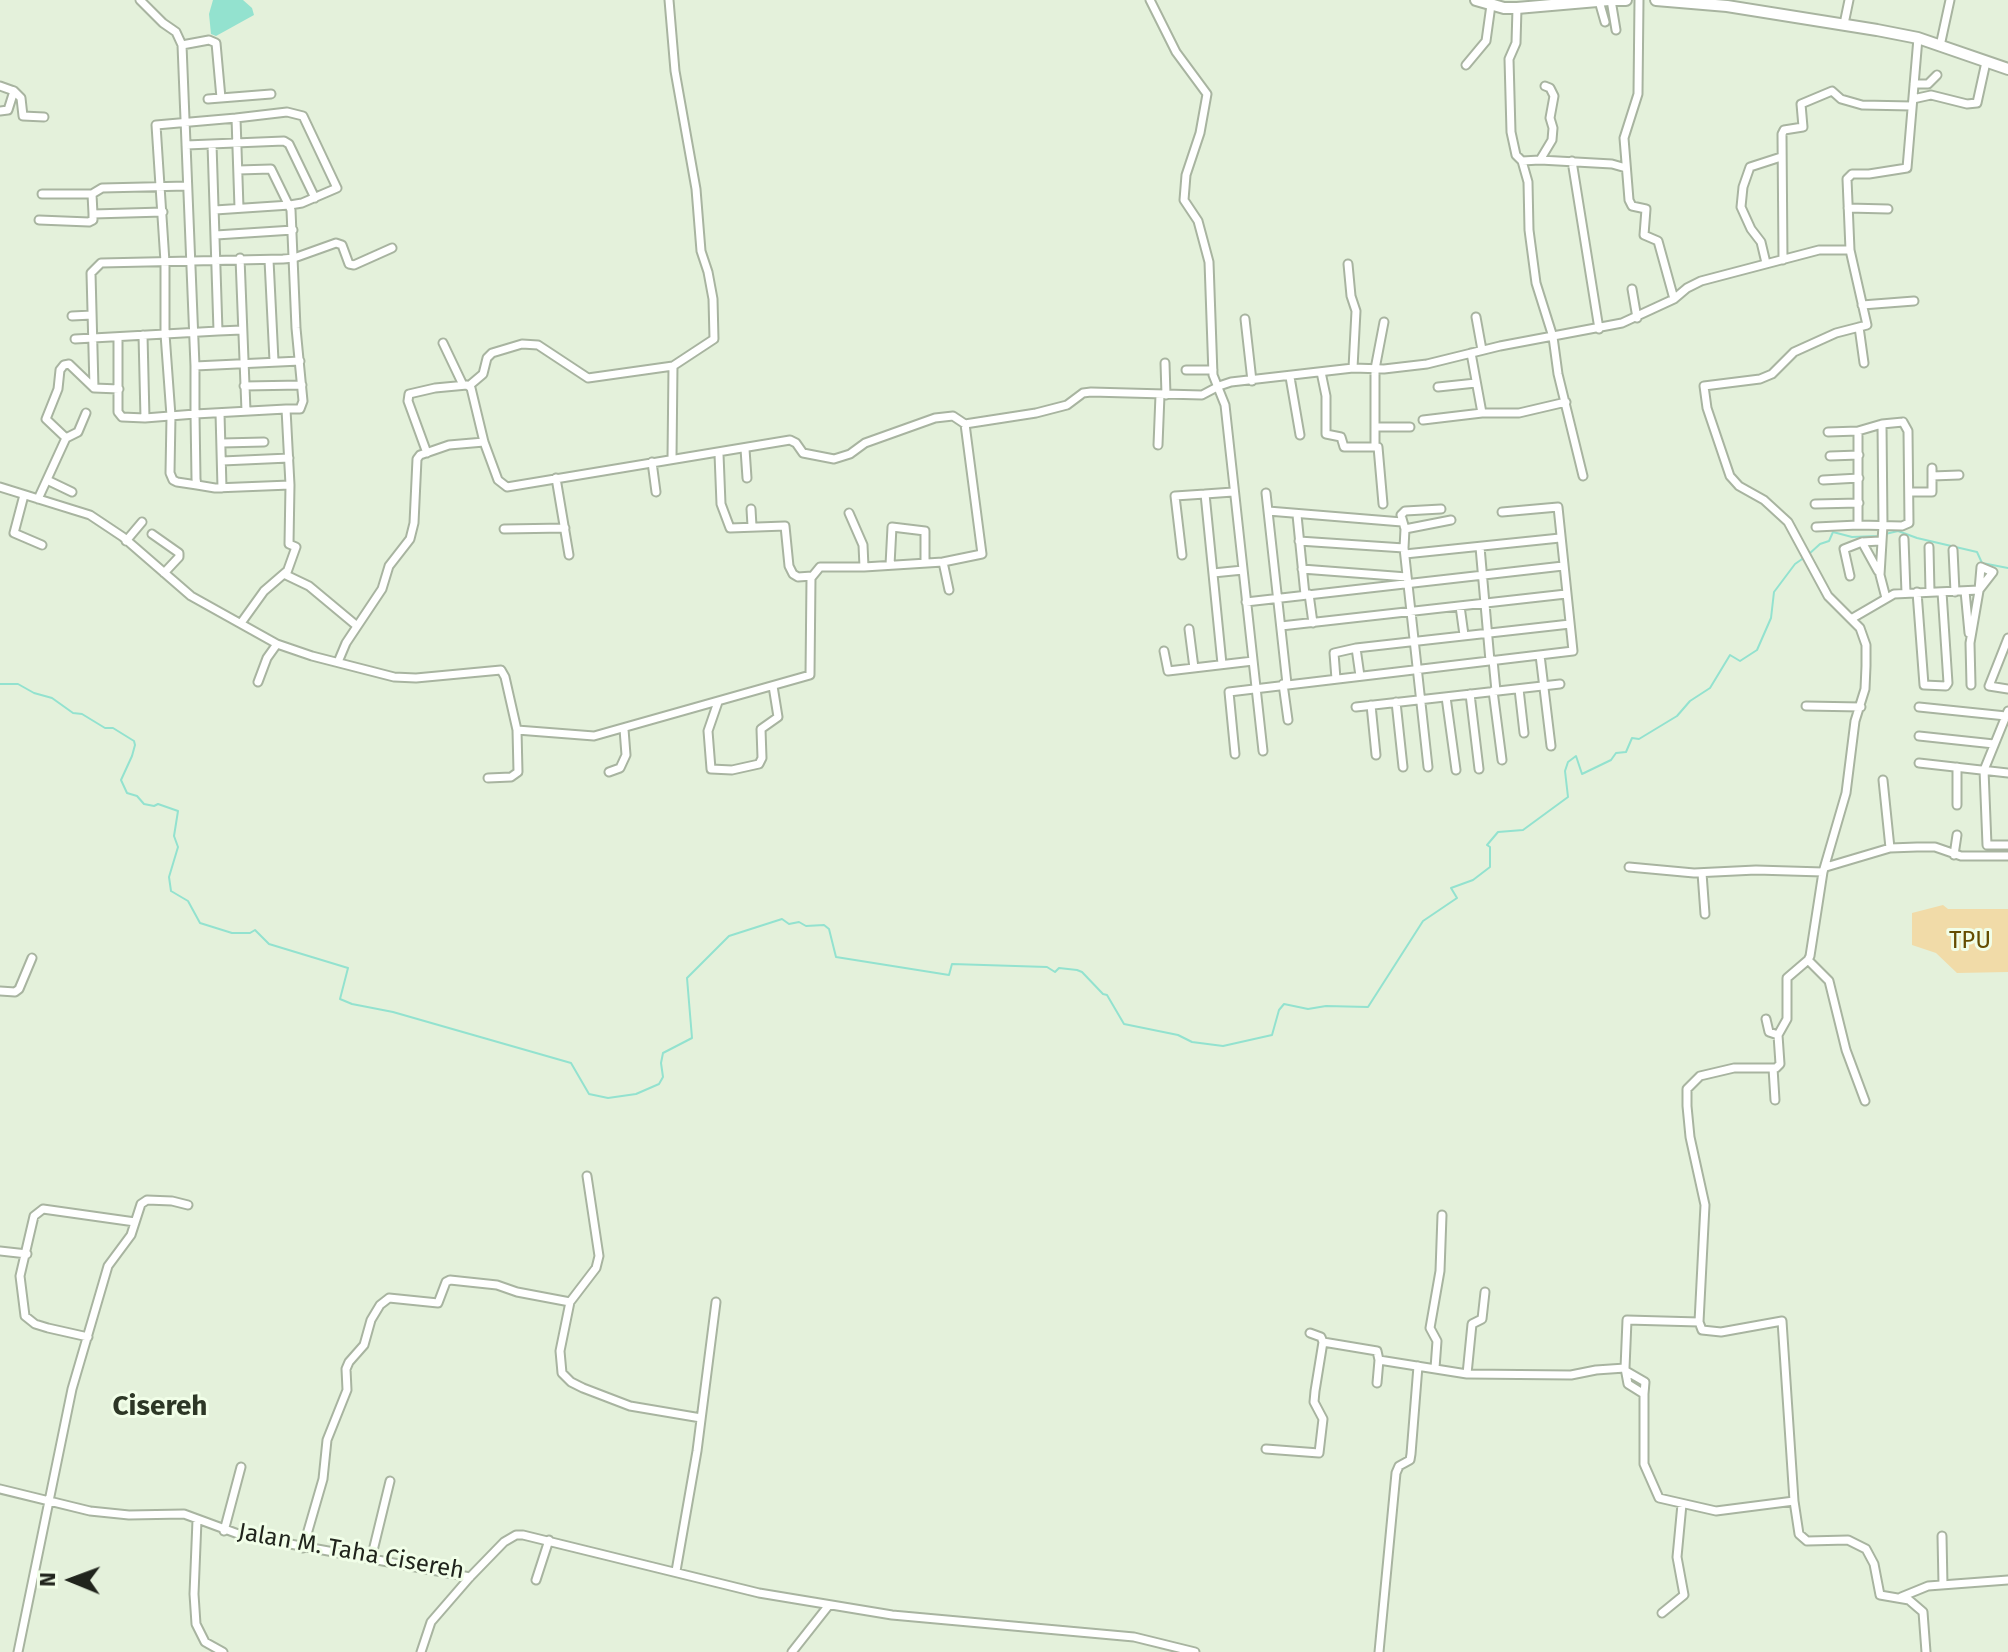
<!DOCTYPE html>
<html>
<head>
<meta charset="utf-8">
<style>
  body { margin:0 }
  #map { position:relative; width:2008px; height:1652px; overflow:hidden; background:#e4f1db; font-family:"Fira Sans",sans-serif }
  canvas { display:block }
  .north { position:absolute; left:32px; top:1540px; width:80px; height:80px; -webkit-text-stroke:6px #f1fee8; paint-order:stroke; rotate:271deg; font-size:22px; font-weight:700; line-height:32px; text-align:center; color:#20241c }
  .north::after { content:''; display:block; margin:auto; width:28px; height:36px; background:#20241c; clip-path:polygon(50% 0,100% 100%,50% 72%,0 100%) }
</style>
</head>
<body>
<div id="map">
<canvas width="2008" height="1652"></canvas>
<div class="north">N</div>
</div>
<script>
const ctx = document.querySelector('canvas').getContext('2d');
ctx.lineJoin = 'round';
function fillPath(path, color) { ctx.fillStyle = color; ctx.fill(path, 'evenodd'); }
const poly = rows => new Path2D(rows.map(r => 'M' + r).join(''));
function stroke(path, color, width, dash) { ctx.strokeStyle = color; ctx.lineWidth = width; ctx.lineCap = dash ? 'butt' : 'round'; ctx.setLineDash(dash || []); ctx.stroke(path); }
function write(font, color, halo, rows, align = 'center') {
  ctx.font = font + ' "Fira Sans",sans-serif'; ctx.lineWidth = 6; ctx.setLineDash([]); ctx.textBaseline = 'middle'; ctx.strokeStyle = halo; ctx.fillStyle = color; for (const [text, x, y, turn = 0] of rows) {
    ctx.save(); ctx.translate(x, y); ctx.rotate((+turn || 0) * Math.PI / 180); ctx.textAlign = isNaN(turn) ? turn : align; if (halo) ctx.strokeText(text, 0, 0); ctx.fillText(text, 0, 0); ctx.restore();
  }
}
fillPath(poly([
  [1943,905,1948,909,2008,909,2008,972,1957,973,1936,953,1912,945,1912,913]
]), '#f1dba8');
fillPath(poly([
  [213,0,243,0,252,8,254,15,216,36,211,34,209,14]
]), '#93e2cf');
stroke(poly([
  [1809,554,1820,544,1829,541,1833,532,1852,537,1877,536,1898,531,1917,538,1977,552,1982,563,2008,568],
  [0,684,18,684,34,693,52,698,73,713,82,714,105,728,113,728,134,741,135,745,132,756,121,780,127,793,137,796,144,804,154,806,158,804,178,811,174,836,178,847,169,877,171,891,188,901,200,923,232,933,250,933,255,930,269,944,348,968,340,999,352,1004,393,1012,571,1063,589,1094,608,1098,636,1094,659,1084,663,1077,661,1063,663,1053,692,1038,687,978,729,936,782,919,789,924,799,922,806,926,824,925,829,929,836,957,949,975,952,964,1047,967,1055,972,1059,968,1077,970,1082,972,1103,994,1107,995,1124,1024,1178,1035,1192,1042,1223,1046,1272,1035,1279,1010,1284,1004,1308,1009,1326,1006,1368,1007,1423,921,1457,898,1451,888,1473,880,1490,867,1490,847,1487,845,1498,832,1523,830,1568,797,1565,771,1568,762,1576,756,1582,774,1611,760,1616,753,1626,752,1632,738,1639,739,1677,716,1690,701,1710,688,1730,655,1740,661,1757,650,1771,618,1774,592,1795,564,1805,557]
]), '#93e2cf', 2);
const street = poly([
  [1150,0,1176,52,1207,94,1200,133,1186,175,1184,200,1198,221,1209,262,1213,375,1225,405,1263,751],
  [1611,0,1616,30],
  [1639,0,1638,94,1624,138,1629,200,1632,206,1646,209,1644,235,1658,241,1674,299],
  [1599,1,1605,22],
  [1517,8,1516,43,1509,59,1511,132,1516,155,1522,161,1528,182,1529,230,1536,283,1553,337,1558,374,1583,476],
  [1844,24,1849,0],
  [1918,38,1907,168,1869,174,1852,174,1847,179,1850,250,1867,325,1836,333,1794,352,1772,374,1760,379,1704,386,1707,408,1730,476,1739,486,1764,500,1788,522,1828,596,1860,628,1866,645,1866,666,1865,689,1855,721,1846,793,1823,872,1810,956,1808,960,1787,978,1787,1019,1778,1035,1780,1064,1776,1068,1734,1068,1700,1076,1687,1089,1687,1106,1690,1137,1705,1205,1699,1322,1702,1330,1721,1332,1782,1321,1794,1501,1799,1534,1807,1541,1848,1540,1866,1549,1874,1564,1880,1595,1909,1600,1923,1612,1926,1652],
  [182,45,209,40,216,43,221,98],
  [1940,46,1950,0],
  [1466,65,1486,41,1491,5],
  [1914,84,1928,84,1937,75],
  [0,86,14,91,8,110,0,111],
  [14,91,21,98,23,116,44,117],
  [208,99,271,94],
  [1913,99,1931,95,1967,104,1977,103,1986,62],
  [212,144,218,331,165,334,165,262,156,125,236,118,239,208],
  [186,145,284,141,289,144,315,198],
  [1540,160,1612,164,1626,168],
  [1522,161,1540,160,1552,140,1553,128,1550,118,1554,96,1550,88,1545,86],
  [1572,161,1599,329],
  [238,170,271,169,291,210,296,328,303,401,300,409,286,409],
  [42,194,92,194,93,214,163,212],
  [92,194,102,188,187,186],
  [1848,208,1888,209],
  [215,210,290,205,302,203,337,188,303,116,287,112,236,118],
  [39,220,89,222,93,220,93,214],
  [216,235,293,230],
  [240,258,246,411],
  [269,260,274,361],
  [1783,260,1782,134,1784,130,1803,127,1801,104,1832,91,1841,99,1862,105,1912,106],
  [1766,263,1761,242,1751,229,1741,207,1743,187,1750,167,1781,157],
  [1348,264,1351,296,1356,311,1353,368],
  [1632,289,1637,318],
  [1862,305,1914,301],
  [72,316,92,315],
  [1476,317,1482,350],
  [1245,319,1252,381],
  [1859,327,1864,363],
  [218,331,242,330],
  [143,335,145,418],
  [118,337,118,412,122,417,145,418,195,414,286,409,290,485,215,488,197,485,196,479,195,414,195,366,182,45,176,32,163,23,140,0],
  [75,339,165,334,171,416,170,473,173,480,177,482,197,485],
  [443,343,463,385],
  [1471,353,1482,413,1519,413,1566,402],
  [1165,363,1166,395],
  [195,366,300,361],
  [1186,370,1213,370],
  [1321,372,1326,396,1326,434,1341,437,1344,447,1378,447,1383,504],
  [1290,377,1300,435],
  [470,385,483,374,487,358,492,353,522,344,538,345,588,378,673,366,714,339,713,299,708,272,701,251,696,189,675,71,669,0],
  [244,386,302,385],
  [1438,387,1476,383],
  [94,388,91,273,101,263,283,259,294,258,336,243,342,245,349,264,354,265,392,248],
  [220,413,222,488],
  [1423,420,1482,413],
  [1903,422,1908,431,1909,523,1902,526,1858,525,1858,431,1882,424,1903,422],
  [1882,424,1883,525,1880,575,1886,598],
  [1375,427,1410,427],
  [1828,432,1858,431],
  [66,438,78,432,86,413],
  [222,443,264,442],
  [1158,445,1160,395],
  [1375,447,1375,369,1384,322],
  [745,449,747,478],
  [427,453,408,401,409,394,435,388,467,385,471,388,484,442,498,480,507,487,790,440,796,443,803,453,834,459,850,454,865,443,935,418,953,416,965,424],
  [719,454,721,504,730,528,785,526,789,566,793,574,798,577,812,576],
  [1830,456,1859,455],
  [672,458,673,366],
  [222,461,289,458],
  [652,462,656,492],
  [1932,476,1959,475],
  [556,478,569,555],
  [47,480,72,492],
  [1823,480,1859,478],
  [290,485,289,544,296,547,286,575,309,586,357,626],
  [0,487,90,515,123,537,191,596,277,644,312,656,394,677,416,678,501,670,505,677,517,730,594,736,810,675,811,578,820,567,864,567,943,562,982,554,965,424,1036,413,1067,405,1083,393,1091,392,1202,395,1219,386,1231,382,1353,368,1384,369,1427,364,1500,346,1622,323,1674,299,1687,288,1701,281,1819,250,1850,250],
  [1909,492,1932,492,1932,468],
  [1266,493,1287,684],
  [1205,494,1233,492],
  [24,495,14,533,42,545],
  [38,499,66,438,46,419,58,389,60,370,64,365,69,364,94,388,119,389],
  [1815,504,1859,503],
  [751,509,752,526],
  [1268,511,1402,522],
  [849,513,863,545,864,567],
  [1297,515,1305,595],
  [1816,527,1858,525],
  [504,529,565,528],
  [1405,529,1451,520],
  [152,534,179,553,179,557,164,573],
  [1904,539,1906,593],
  [126,541,142,522],
  [1299,541,1404,548],
  [1862,542,1878,571],
  [1480,547,1490,661],
  [1929,547,1930,592],
  [1953,550,1955,592],
  [1405,554,1560,538],
  [1182,555,1175,496,1205,494,1222,664],
  [943,562,949,590],
  [890,565,892,527,925,531,925,563],
  [1981,567,1993,572,1979,590,1981,567],
  [1302,569,1407,577],
  [1213,573,1243,570],
  [1850,576,1844,549,1862,542,1880,541],
  [1965,591,1969,633],
  [1917,592,1924,685,1946,686,1948,683,1942,592],
  [1309,594,1313,623],
  [1246,602,1563,566],
  [1460,606,1464,635],
  [1851,619,1894,594,1979,590],
  [241,623,264,591,286,572],
  [1281,626,1566,594],
  [1189,629,1194,668],
  [2008,638,1989,686,2008,689],
  [1164,651,1168,671,1253,661],
  [1540,655,1551,746],
  [1493,660,1496,691],
  [338,662,346,643,382,589,389,566,410,539,414,523,417,459,420,455,449,445,484,442],
  [1360,676,1356,648,1570,624],
  [1336,679,1334,653,1356,648],
  [258,682,267,658,277,644],
  [1283,684,1288,720],
  [1971,685,1970,643,1979,591],
  [1519,689,1524,733],
  [1493,691,1502,760],
  [1470,694,1479,769],
  [1446,697,1456,770],
  [718,702,708,731,711,769,732,770,759,764,762,758,761,729,778,717,773,686],
  [1396,702,1403,767],
  [1371,705,1376,755],
  [1806,706,1861,707],
  [1356,707,1560,684],
  [1919,707,2006,716],
  [2008,711,1984,770,1987,845,2008,845],
  [1919,736,1994,744],
  [1235,754,1229,692,1573,651,1558,507,1502,512],
  [1919,763,2008,773],
  [1428,767,1404,548,1405,529,1401,515,1405,511,1441,509],
  [1957,767,1957,805],
  [609,772,620,768,626,755,624,729],
  [488,778,511,777,518,772,517,730],
  [1883,780,1890,848],
  [1954,855,1957,835],
  [1629,867,1694,873,1756,870,1823,872],
  [1826,867,1890,848,1917,847,1935,847,1961,856,2008,856],
  [1702,873,1705,914],
  [1808,960,1829,981,1846,1050,1865,1101],
  [0,991,15,992,19,989,32,958],
  [1766,1019,1769,1032,1778,1035],
  [1773,1068,1775,1100],
  [587,1176,599,1256,596,1268,570,1302,560,1351,562,1373,571,1382,583,1388,630,1406,701,1418],
  [0,1251,27,1254],
  [1310,1333,1321,1337,1323,1342,1377,1351,1379,1360,1377,1383],
  [88,1337,48,1328,35,1324,25,1316,20,1276,34,1216,43,1209,135,1222],
  [1379,1360,1467,1374,1571,1375,1596,1370,1625,1368,1627,1320,1699,1322],
  [1435,1368,1437,1341,1430,1328,1440,1271,1442,1215],
  [1625,1368,1628,1384,1644,1394,1644,1464,1659,1498,1716,1511,1794,1501],
  [1626,1371,1645,1382,1644,1394],
  [1467,1374,1472,1324,1482,1319,1485,1292],
  [1266,1449,1319,1453,1323,1419,1314,1402,1315,1391,1323,1342],
  [0,1489,90,1511,129,1515,184,1514,241,1535,470,1577],
  [197,1520,194,1594,196,1624,205,1642,223,1652],
  [224,1531,241,1467],
  [1942,1536,1943,1585],
  [303,1548,323,1479,327,1440,347,1390,346,1369,349,1362,364,1345,371,1320,380,1305,389,1298,438,1303,446,1282,450,1280,497,1285,517,1292,570,1302],
  [371,1559,390,1481],
  [676,1571,697,1451,716,1302],
  [536,1580,549,1540],
  [1901,1597,1928,1586,2008,1580],
  [1662,1613,1684,1595,1677,1557,1682,1504],
  [18,1652,72,1389,108,1266,131,1235,141,1204,147,1200,172,1201,188,1205],
  [421,1652,431,1622,470,1577,504,1542,516,1535,523,1535,759,1593,892,1615,1134,1637,1195,1652],
  [792,1652,829,1605],
  [1379,1652,1396,1473,1399,1466,1410,1460,1411,1454,1418,1366]
]);
const secondary = poly([
  [1476,0,1504,8,1517,8,1609,0],
  [1613,0,1626,0],
  [1656,0,1727,6,1877,30,1918,38,2008,69]
]);
stroke(street, '#a8b4a0', 11);
stroke(secondary, '#a8b4a0', 14);
stroke(street, '#fff', 7);
stroke(secondary, '#fff', 10);
write('24px', '#654d00', '#f1fee8', [
  ["TPU",1970,941]
]);
write('24px', '#20241c', '#f1fee8', [
  ["Jalan M. Taha Cisereh",351,1552,10]
]);
write('bold 28px', '#2d3726', '#f1fee8', [
  ["Cisereh",160,1407]
]);
</script>
</body>
</html>
